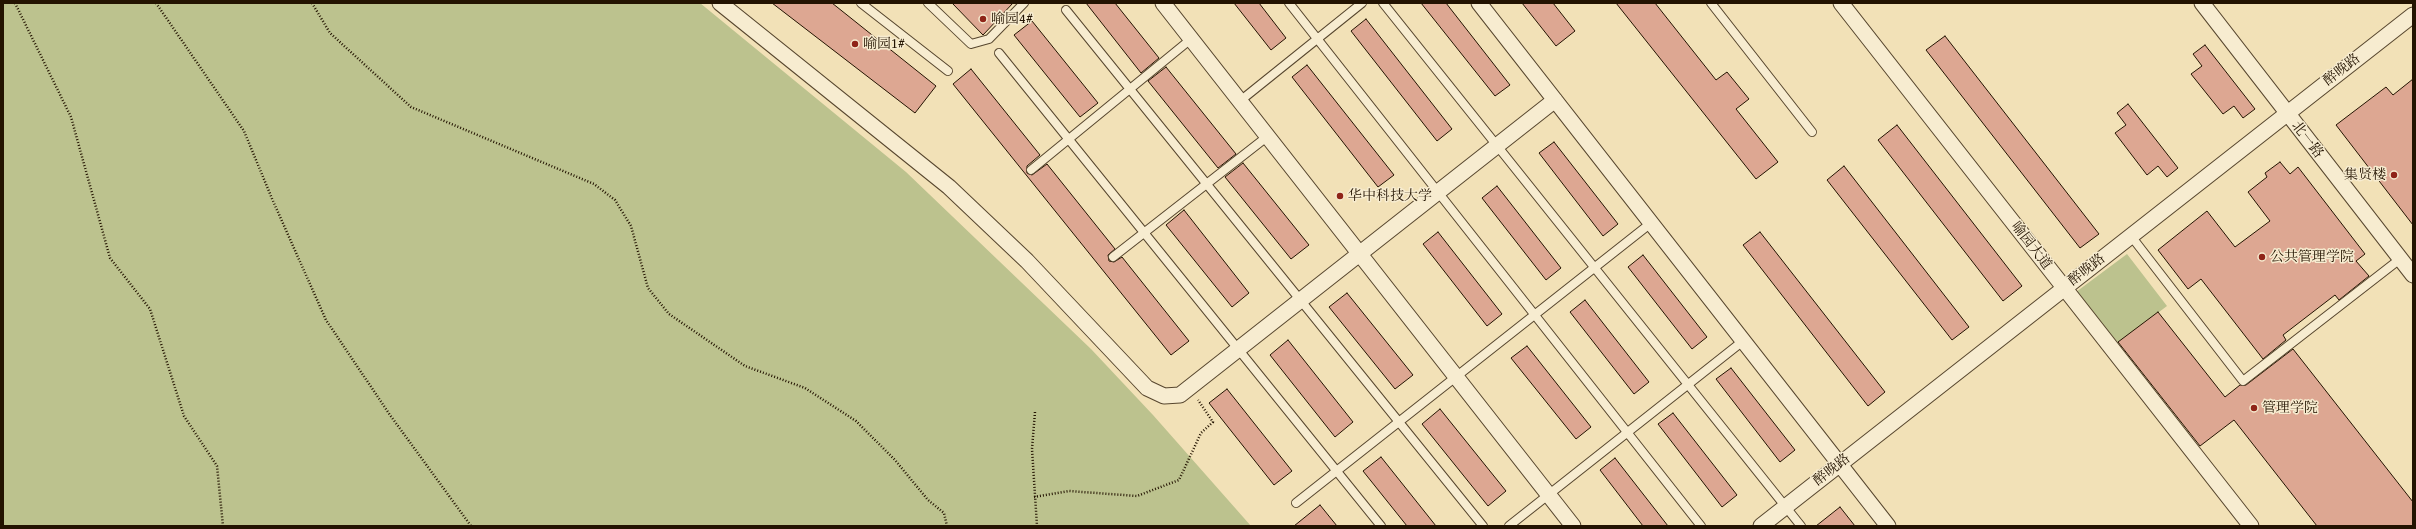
<!DOCTYPE html>
<html>
<head>
<meta charset="utf-8">
<style>
  body { margin:0 }
  #map { position:relative; width:2416px; height:529px; overflow:hidden; background:#f2e1b7; font-family:"Gentium Book Plus",serif }
  canvas { display:block }
  .frame { position:absolute; inset:0; border:4px solid #231301; pointer-events:none }
</style>
</head>
<body>
<div id="map">
<canvas width="2416" height="529"></canvas>
<div class="frame"></div>
</div>
<script>
const ctx = document.querySelector('canvas').getContext('2d');
ctx.lineJoin = 'round';
function fillPath(path, color) { ctx.fillStyle = color; ctx.fill(path, 'evenodd'); }
const poly = rows => new Path2D(rows.map(r => 'M' + r).join(''));
function stroke(path, color, width, dash) { ctx.strokeStyle = color; ctx.lineWidth = width; ctx.lineCap = dash ? 'butt' : 'round'; ctx.setLineDash(dash || []); ctx.stroke(path); }
function write(font, color, halo, rows, align = 'center') {
  ctx.font = font + ' "Gentium Book Plus","Noto Serif SC",serif'; ctx.lineWidth = 3; ctx.setLineDash([]); ctx.textBaseline = 'middle'; ctx.strokeStyle = halo; ctx.fillStyle = color; for (const [text, x, y, turn = 0] of rows) {
    ctx.save(); ctx.translate(x, y); ctx.rotate((+turn || 0) * Math.PI / 180); ctx.textAlign = isNaN(turn) ? turn : align; if (halo) ctx.strokeText(text, 0, 0); ctx.fillText(text, 0, 0); ctx.restore();
  }
}
fillPath(poly([
  [3,3,700,3,906,172,1091,349,1153,415,1251,526,3,526],
  [2127,254,2167,306,2118,343,2076,292]
]), '#bcc28e');
const building = poly([
  [772,3,832,3,936,86,915,113,772,3],
  [952,3,1013,3,983,35,952,3],
  [1086,3,1115,3,1159,58,1141,73,1086,3],
  [1234,3,1259,3,1286,38,1271,50,1234,3],
  [1421,3,1446,3,1510,85,1495,96,1421,3],
  [1522,3,1553,3,1575,31,1556,46,1522,3],
  [1616,3,1655,3,1716,80,1727,72,1749,99,1736,109,1778,162,1756,179,1616,3],
  [1366,19,1452,129,1437,141,1351,31,1366,19],
  [1032,21,1098,103,1080,117,1014,35,1032,21],
  [1945,36,2099,234,2080,248,1926,50,1945,36],
  [2205,45,2255,109,2243,118,2234,106,2223,114,2191,74,2202,66,2193,54,2205,45],
  [1307,65,1394,175,1378,187,1292,77,1307,65],
  [1166,67,1236,154,1218,168,1148,81,1166,67],
  [971,69,1040,155,1027,166,1027,173,1032,175,1047,164,1115,249,1108,255,1109,261,1114,262,1122,257,1189,341,1171,355,953,84,971,69],
  [2413,79,2413,225,2336,125,2386,87,2393,95,2413,79],
  [2128,104,2178,168,2167,177,2158,166,2147,175,2115,133,2126,125,2117,113,2128,104],
  [1897,125,2022,286,2003,301,1878,140,1897,125],
  [1554,142,1618,224,1603,236,1539,153,1554,142],
  [2280,162,2290,174,2298,167,2365,254,2356,261,2369,276,2339,300,2335,295,2283,335,2286,340,2263,359,2201,279,2188,289,2158,250,2207,211,2235,247,2270,221,2248,192,2267,177,2265,173,2280,162],
  [1243,163,1309,245,1291,259,1225,177,1243,163],
  [1844,166,1969,327,1952,340,1827,180,1844,166],
  [1497,186,1561,268,1546,280,1482,198,1497,186],
  [1184,210,1249,293,1232,307,1166,225,1184,210],
  [1438,232,1502,314,1487,326,1423,244,1438,232],
  [1760,232,1885,392,1868,406,1743,245,1760,232],
  [1643,255,1707,337,1692,349,1628,267,1643,255],
  [1347,293,1413,375,1395,389,1329,307,1347,293],
  [1585,300,1649,382,1634,394,1570,312,1585,300],
  [2158,312,2225,397,2240,385,2246,385,2293,349,2413,502,2413,526,2317,526,2234,420,2200,446,2118,342,2158,312],
  [1288,340,1353,422,1335,437,1270,355,1288,340],
  [1527,346,1591,427,1576,439,1511,358,1527,346],
  [1731,368,1795,450,1780,462,1716,379,1731,368],
  [1227,389,1292,471,1274,485,1209,403,1227,389],
  [1440,409,1506,491,1488,506,1422,424,1440,409],
  [1673,413,1737,495,1722,507,1658,424,1673,413],
  [1381,457,1436,526,1407,526,1363,471,1381,457],
  [1615,458,1668,526,1643,526,1600,470,1615,458],
  [1320,505,1337,526,1294,526,1320,505],
  [1840,507,1855,526,1816,526,1840,507]
]);
fillPath(building, '#dda792');
stroke(building, '#231301', 1);
const lane = poly([
  [861,3,948,71],
  [928,3,971,44,989,39,1024,3],
  [1289,3,1701,526],
  [1383,3,1801,526],
  [1711,3,1812,132],
  [1066,10,1483,526],
  [999,53,1381,526],
  [1240,101,1362,3],
  [1031,170,1191,39],
  [2131,236,2243,381,2400,259],
  [1113,257,1268,136],
  [1296,503,1651,223],
  [1509,526,1743,341]
]);
const street = poly([
  [720,3,949,187,1027,261,1147,388,1164,396,1180,395,1555,100],
  [1163,3,1573,526],
  [1479,3,1888,526],
  [1841,3,2251,526],
  [2202,3,2413,275],
  [1761,526,2413,15]
]);
stroke(lane, '#57462e', 10);
stroke(street, '#57462e', 17);
stroke(poly([
  [15,3,71,117,110,258,150,309,184,416,217,466,223,526],
  [156,3,244,131,273,201,326,320,390,415,471,526],
  [312,3,330,33,411,107,594,184,615,200,631,226,648,288,669,314,745,366,805,388,856,421,895,460,928,500,944,513,947,526],
  [1035,412,1032,449,1037,526],
  [1034,497,1069,491,1137,496,1179,480,1201,433,1213,422,1198,400]
]), '#231301', 2.5, [1, 2]);
stroke(lane, '#f7ecd0', 8);
stroke(street, '#f7ecd0', 15);
for (const [x, y, r, color] of [
  [983,19,4,"#8f2418"],
  [855,44,4,"#8f2418"],
  [2394,175,4,"#8f2418"],
  [1340,196,4,"#8f2418"],
  [2262,257,4,"#8f2418"],
  [2254,408,4,"#8f2418"]
]) { const dot = new Path2D(); dot.arc(x, y, r, 0, 2 * Math.PI); ctx.fillStyle = color; ctx.fill(dot); stroke(dot, '#f7ecd0', 1.5); }
write('14px', '#231301', '#f7ecd0', [
  ["喻园4#",991,19],
  ["喻园1#",863,44],
  ["集贤楼",2386,175,"right"],
  ["华中科技大学",1348,196],
  ["公共管理学院",2270,257],
  ["管理学院",2262,408]
], 'left');
write('14px', '#231301', '#f7ecd0', [
  ["醉晚路",2342,70,-38],
  ["北一路",2307,140,52],
  ["喻园大道",2031,246,52],
  ["醉晚路",2087,270,-38],
  ["醉晚路",1832,470,-38]
]);
</script>
</body>
</html>
